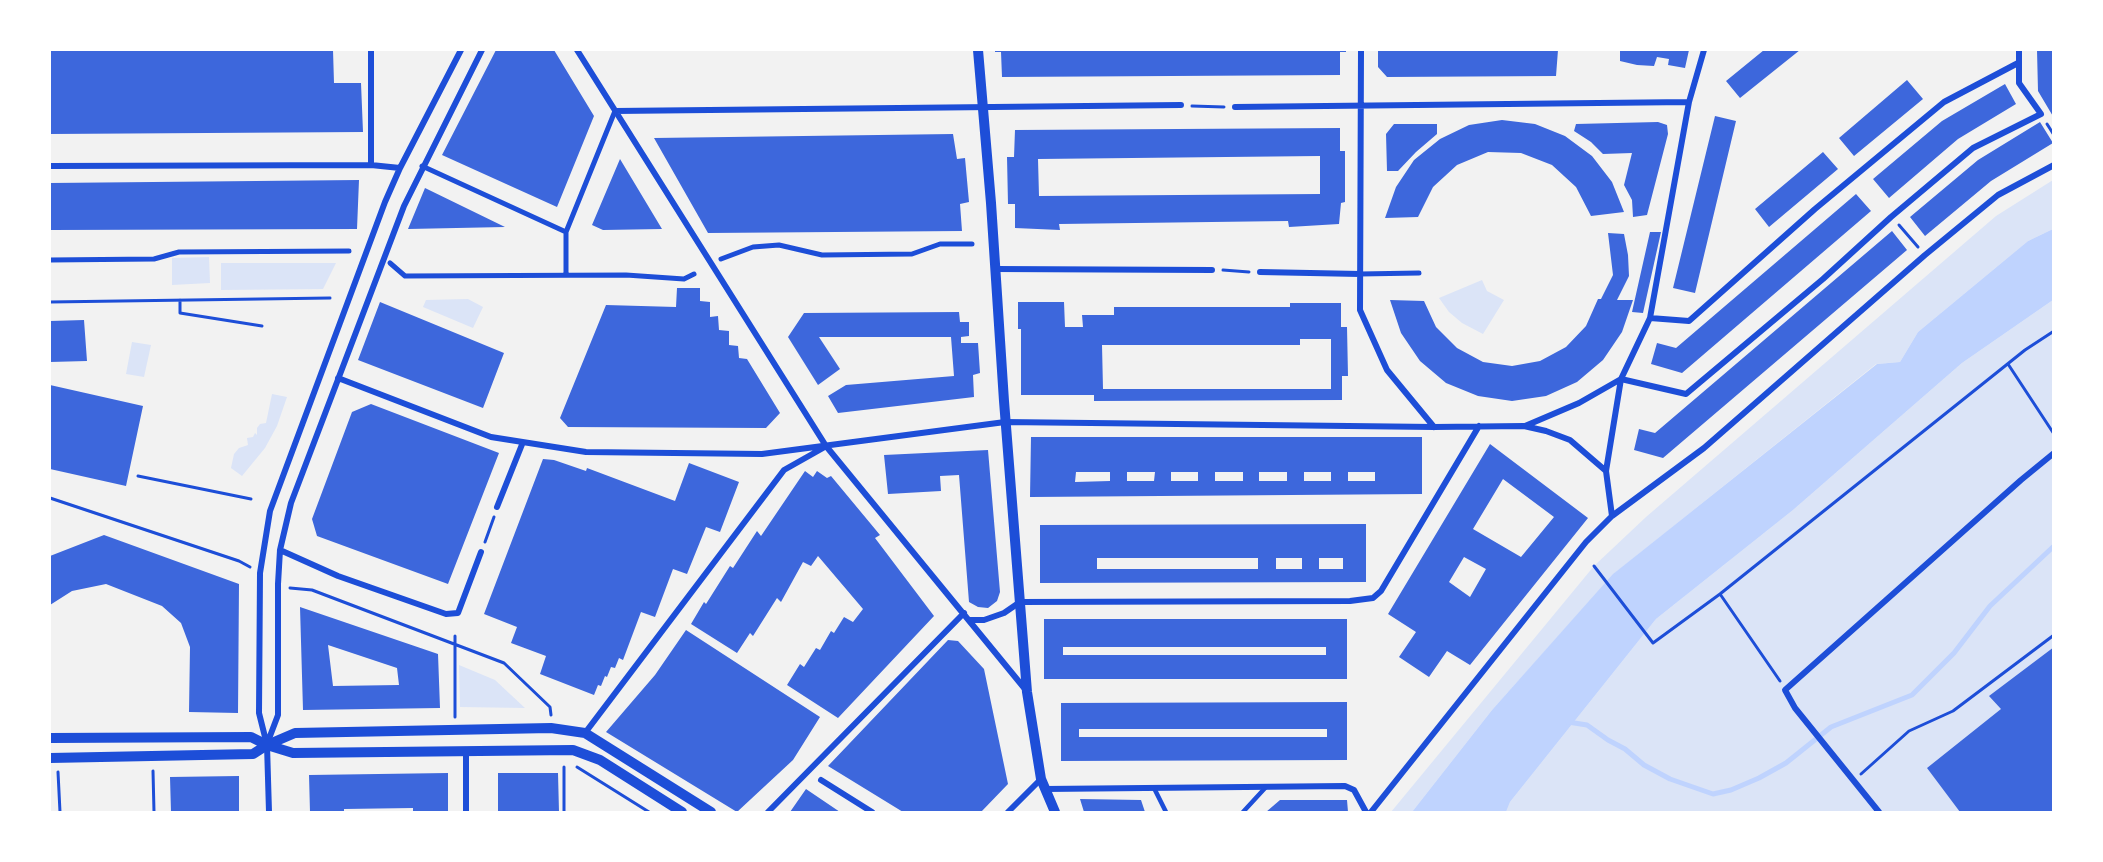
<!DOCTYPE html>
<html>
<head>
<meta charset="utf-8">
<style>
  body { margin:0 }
  #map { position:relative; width:2103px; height:862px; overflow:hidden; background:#f2f2f2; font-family:Jost,sans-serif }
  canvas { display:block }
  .frame { position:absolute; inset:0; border:51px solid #fff; pointer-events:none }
</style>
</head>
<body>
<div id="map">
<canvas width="2103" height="862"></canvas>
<div class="frame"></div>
</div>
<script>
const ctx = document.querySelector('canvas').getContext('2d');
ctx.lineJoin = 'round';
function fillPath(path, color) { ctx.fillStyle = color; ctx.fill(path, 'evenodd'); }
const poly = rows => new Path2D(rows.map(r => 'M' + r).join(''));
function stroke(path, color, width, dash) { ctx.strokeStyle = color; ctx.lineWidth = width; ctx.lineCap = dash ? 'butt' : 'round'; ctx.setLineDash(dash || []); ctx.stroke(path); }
fillPath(poly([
  [2053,180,2053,229,2028,241,1918,332,1900,362,1876,364,1616,572,1492,710,1412,812,1391,812,1594,566,1646,517,1996,216],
  [209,257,210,283,172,285,172,258],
  [221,263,336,263,323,289,221,290],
  [1482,280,1487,291,1504,300,1483,334,1462,323,1449,312,1439,298],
  [468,299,483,307,473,328,423,307,426,300],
  [2053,300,2053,812,1506,812,1510,802,1656,619,1793,510,1962,363],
  [132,342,151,345,144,377,126,374],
  [272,394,287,397,277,426,265,448,242,476,231,468,234,454,239,448,248,445,247,438,253,437,255,433,257,435,257,428,260,424,266,423],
  [459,665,495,680,525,708,460,707]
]), '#dbe4f7');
fillPath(poly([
  [2053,229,2053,300,1962,363,1793,510,1656,619,1510,802,1506,812,1412,812,1492,710,1613,574,1877,364,1900,362,1918,332,2028,241]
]), '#bfd3fe');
stroke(poly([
  [1568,722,1587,725,1608,740,1625,749,1644,765,1670,779,1713,794,1731,790,1759,778,1786,763,1831,727,1912,695,1954,653,1990,606,2054,546]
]), '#bfd3fe', 5);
fillPath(poly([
  [50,50,333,50,334,83,361,83,363,132,50,134],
  [496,50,554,50,594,116,557,207,442,155],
  [995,50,1346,50,1346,52,1340,52,1340,75,1002,77,1001,52,995,52],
  [1378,50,1558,50,1556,76,1387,77,1378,67],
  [1620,50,1689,50,1685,68,1668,65,1669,59,1657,57,1654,66,1637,65,1620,61],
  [1764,50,1800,50,1740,98,1726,81],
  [2037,50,2054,50,2054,118,2038,91],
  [1907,80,1923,99,1854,156,1839,138],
  [2005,84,2016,104,1958,139,1889,198,1873,179,1942,121],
  [1715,116,1736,121,1695,293,1673,288],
  [1502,120,1535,124,1565,136,1592,156,1612,182,1624,212,1591,216,1576,187,1552,165,1521,153,1488,152,1457,165,1433,187,1418,217,1385,218,1396,187,1414,160,1440,139,1469,125],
  [1658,122,1667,125,1668,134,1647,215,1633,217,1632,200,1624,185,1632,153,1603,154,1591,142,1574,131,1576,124],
  [2040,122,2053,143,1991,181,1925,236,1910,217,1978,160],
  [1394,124,1437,124,1437,134,1416,152,1398,171,1387,171,1386,134],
  [1340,128,1340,151,1345,151,1345,202,1341,203,1339,224,1289,227,1288,221,1059,224,1060,230,1015,228,1015,204,1008,204,1007,157,1014,157,1015,130],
  [1320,156,1320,194,1039,196,1038,159],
  [953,134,957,159,965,158,969,202,960,204,962,231,708,233,654,138],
  [1823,152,1838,169,1769,227,1755,209],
  [620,159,662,229,603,230,592,225],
  [359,180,357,229,50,230,50,183],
  [425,188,505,227,408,229],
  [1856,194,1871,211,1682,373,1651,364,1657,343,1676,348],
  [1892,231,1907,250,1663,458,1634,450,1639,429,1655,433],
  [1650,232,1661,232,1643,313,1632,312],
  [1608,233,1624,234,1628,255,1629,276,1617,300,1633,300,1622,332,1603,360,1577,382,1546,396,1512,401,1478,396,1446,383,1420,361,1401,333,1390,300,1424,301,1436,327,1457,348,1483,362,1512,366,1540,361,1566,347,1586,326,1598,299,1601,299,1613,275],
  [677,288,700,288,700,301,710,302,710,317,718,316,719,330,729,331,729,345,738,346,739,358,747,359,780,413,766,428,568,427,560,418,606,305,676,307],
  [380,302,504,353,483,408,358,360],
  [1018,302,1064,302,1065,327,1083,327,1082,315,1114,315,1114,307,1290,307,1290,303,1341,303,1341,327,1347,327,1348,376,1342,376,1342,400,1094,401,1094,395,1021,395,1021,329,1018,329],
  [1300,339,1331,339,1331,389,1103,389,1102,345,1300,345],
  [959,312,960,322,969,322,969,336,961,337,961,343,978,343,980,373,973,375,974,397,838,413,828,396,846,385,954,376,951,337,819,337,840,369,818,385,788,337,804,313],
  [84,320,87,361,50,362,50,321],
  [50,385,143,406,126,486,50,469],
  [371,404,499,453,448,584,317,536,312,519,352,412],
  [1031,437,1422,437,1422,494,1030,497],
  [1076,472,1110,472,1110,481,1075,482],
  [1127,472,1155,472,1154,481,1127,481],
  [1171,472,1198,472,1198,481,1171,481],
  [1215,472,1243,472,1243,481,1215,481],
  [1259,472,1287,472,1287,481,1259,481],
  [1304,472,1331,472,1331,481,1304,481],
  [1348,472,1375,472,1375,481,1348,481],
  [1490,444,1588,518,1470,665,1447,651,1429,677,1399,657,1416,632,1388,614],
  [1503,479,1554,517,1521,557,1473,529],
  [1464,557,1486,569,1470,597,1449,582],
  [988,450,1000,592,997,601,988,608,978,607,969,602,959,475,940,476,941,491,888,494,884,455],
  [543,459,554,460,586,471,587,468,675,501,689,463,739,482,720,532,706,527,687,574,673,569,655,617,641,612,623,660,619,658,615,668,611,667,607,677,605,676,601,686,598,685,594,695,540,674,546,656,511,643,517,627,484,614],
  [805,471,813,477,817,471,827,478,831,476,880,535,875,538,934,616,838,718,787,685,800,664,804,667,816,648,820,650,831,631,834,633,844,617,853,622,863,609,818,556,811,566,803,562,781,602,777,598,753,636,750,633,737,653,691,624,704,602,706,604,730,566,733,568,757,531,761,536],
  [1366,524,1366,582,1040,583,1040,525],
  [1097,558,1258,558,1258,569,1097,569],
  [1276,558,1302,558,1302,569,1276,569],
  [1319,558,1343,558,1343,569,1319,569],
  [104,535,239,584,238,713,189,712,190,647,181,623,162,606,106,584,72,591,50,605,50,556],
  [300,607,438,654,440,708,303,710],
  [328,645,397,668,399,685,333,686],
  [1044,619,1347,619,1347,679,1044,679],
  [1063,647,1326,647,1326,655,1063,655],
  [686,630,820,717,793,760,737,812,606,732,655,675],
  [948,640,958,641,984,669,1008,784,981,812,903,812,828,766],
  [2054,647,2054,812,1960,812,1927,768,2001,709,1989,696],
  [1347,702,1347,760,1061,761,1061,703],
  [1079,729,1327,729,1327,737,1079,737],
  [448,773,448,812,413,812,413,808,344,809,344,812,310,812,309,775],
  [498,773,558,773,559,812,498,812],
  [239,776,239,812,171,812,170,777],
  [806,789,840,812,790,812],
  [1080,799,1141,800,1145,812,1084,812],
  [1280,800,1347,800,1348,812,1266,812]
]), '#3d67dc');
stroke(poly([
  [1192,106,1224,107],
  [2047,124,2054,135],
  [1899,225,1918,247],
  [1223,270,1249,272],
  [180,300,180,313,262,326],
  [50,302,330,298],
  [2008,364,2054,434],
  [138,476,251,499],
  [50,498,239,561,250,567],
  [485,542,494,517],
  [1594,566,1653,643,1720,594,2025,350,2054,331],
  [290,588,312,590,504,663,550,707,551,715],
  [1720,594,1780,681],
  [455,636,455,717],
  [564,767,564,812],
  [577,767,649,812],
  [153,771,154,812],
  [58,772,60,812],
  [1861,774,1909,731,1953,711,2054,635]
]), '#1d4ed8', 3);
stroke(poly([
  [1154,788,1166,812],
  [1243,812,1266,787]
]), '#1d4ed8', 4.5);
stroke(poly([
  [422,166,566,232],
  [721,259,753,247,779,245,822,255,912,254,940,244,972,244],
  [50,260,154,259,179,252,349,251],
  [390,263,405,276,626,275,684,279,694,274],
  [1360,274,1419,273],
  [566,275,566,232,615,111]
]), '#1d4ed8', 5);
stroke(poly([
  [577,50,826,446,1025,689],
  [1361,50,1360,310,1387,370,1434,427],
  [1235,107,1689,102],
  [615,111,1181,105],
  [371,165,371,50],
  [50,166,371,165,400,168],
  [995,269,1212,270],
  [1260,272,1360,274],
  [1650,318,1689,321,1815,209,1944,102,2018,63],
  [338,378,491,437,586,452,762,454,1005,422,1434,427,1524,426,1546,431,1570,440,1606,471],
  [1525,426,1579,403,1621,379,1686,394,1823,279,1891,217,1973,148,2041,114,2019,83,2019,50],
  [497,507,523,442],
  [1612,516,1606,471,1621,379,1650,318,1689,102,1704,50],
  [280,550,338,576,446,614,458,613,481,552],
  [970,620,984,620,1004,613,1020,602,1350,601,1373,598,1381,591,1479,426],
  [585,733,784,470,823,448],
  [267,744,278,715,278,584,280,550,291,503,404,206,482,50],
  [466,750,466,812],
  [821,780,872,812],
  [1045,789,1345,786,1354,790,1366,812],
  [269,812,267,745,259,713,260,573,270,511,385,202,400,168,461,50],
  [768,812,964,613],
  [1008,812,1041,779],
  [1371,812,1586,542,1612,516,1704,448,1925,255,1998,195,2054,165],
  [1879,812,1795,708,1785,690,2021,480,2054,453]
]), '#1d4ed8', 6);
stroke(poly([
  [978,50,991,203,1004,401,1027,692,1041,779,1055,812],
  [50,738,251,737,267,745,293,753,573,750,600,760,682,812],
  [50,758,253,754,267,745,295,733,551,728,585,733,711,812]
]), '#1d4ed8', 10);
</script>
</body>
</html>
